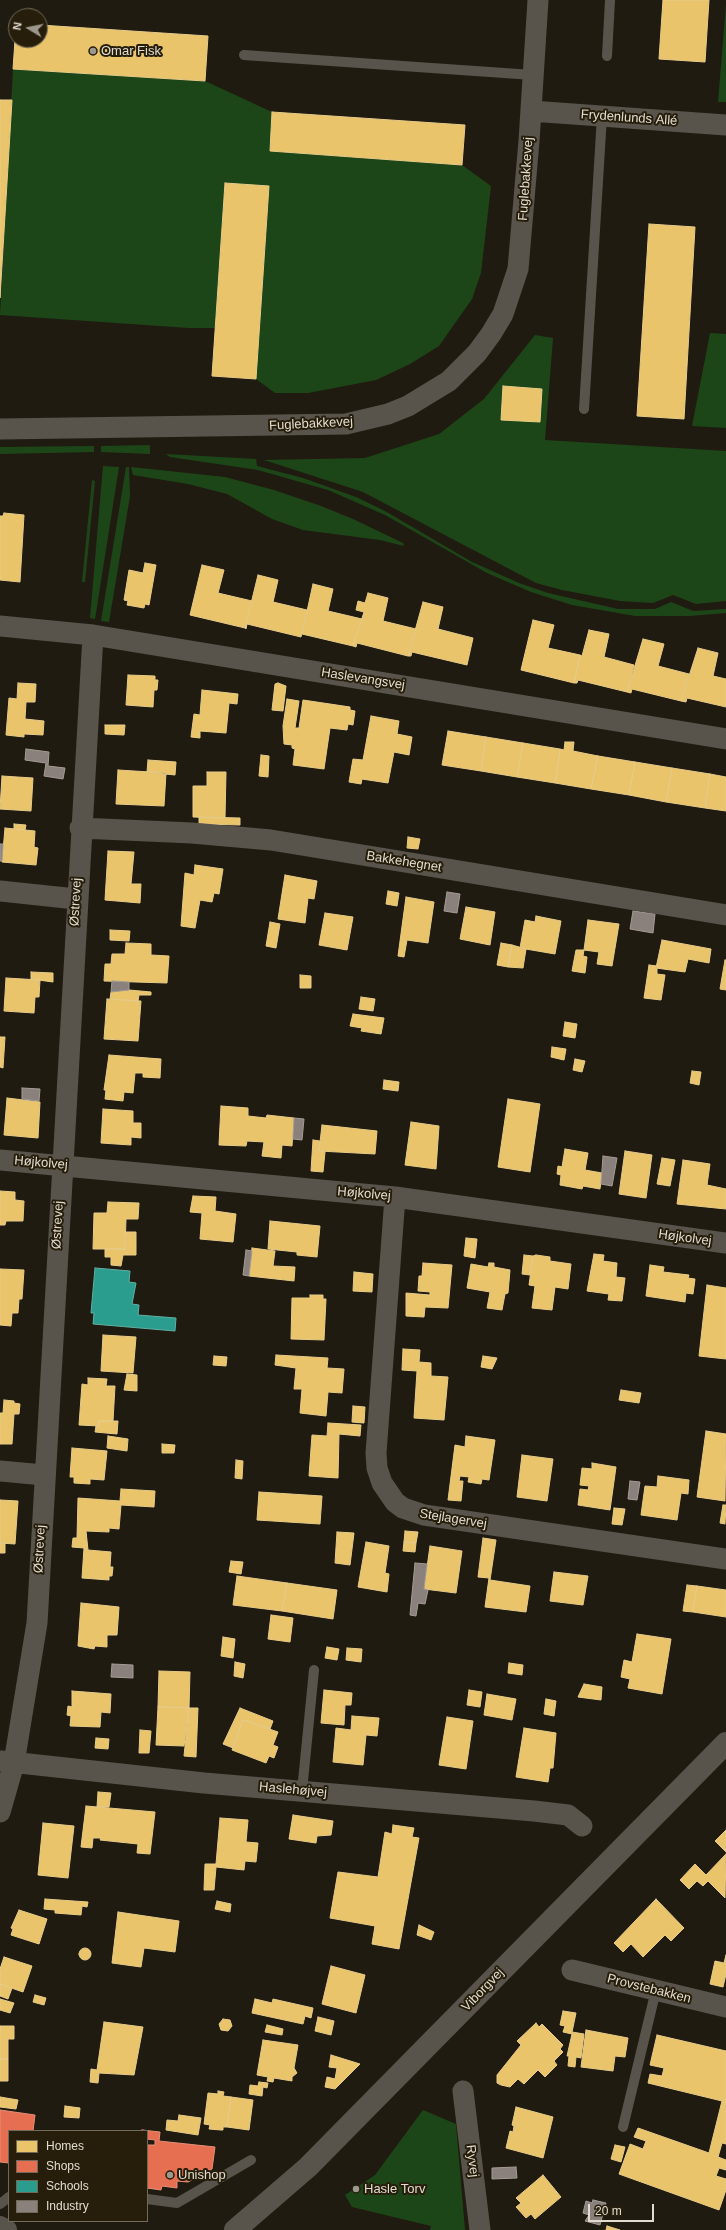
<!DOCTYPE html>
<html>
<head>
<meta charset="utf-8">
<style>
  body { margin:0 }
  #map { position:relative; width:726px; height:2230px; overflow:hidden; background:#201b10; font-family:Helvetica,sans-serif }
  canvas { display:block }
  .legend { position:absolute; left:8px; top:2130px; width:140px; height:92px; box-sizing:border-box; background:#261d0a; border:1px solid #716959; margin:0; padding:5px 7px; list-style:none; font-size:12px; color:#e1dbd0 }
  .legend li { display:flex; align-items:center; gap:8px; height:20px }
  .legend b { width:20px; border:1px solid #716959 }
  .north { position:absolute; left:8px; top:8px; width:40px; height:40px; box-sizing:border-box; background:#261d0a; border:1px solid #716959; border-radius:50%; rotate:280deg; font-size:11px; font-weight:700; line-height:16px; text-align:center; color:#e1dbd0 }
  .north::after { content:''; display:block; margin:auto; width:14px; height:18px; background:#9d988d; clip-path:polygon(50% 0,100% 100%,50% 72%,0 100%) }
  .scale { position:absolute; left:588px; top:2204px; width:66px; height:18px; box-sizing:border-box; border:2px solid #e1dbd0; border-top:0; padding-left:5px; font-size:12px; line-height:14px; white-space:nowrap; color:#e1dbd0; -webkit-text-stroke:3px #261d0a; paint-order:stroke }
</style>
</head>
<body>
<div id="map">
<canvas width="726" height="2230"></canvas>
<ul class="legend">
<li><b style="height:11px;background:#e9c46a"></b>Homes</li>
<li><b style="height:11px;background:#e76f51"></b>Shops</li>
<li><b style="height:11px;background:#2a9d8f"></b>Schools</li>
<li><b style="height:11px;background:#8a817c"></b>Industry</li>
</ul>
<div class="north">N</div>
<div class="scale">20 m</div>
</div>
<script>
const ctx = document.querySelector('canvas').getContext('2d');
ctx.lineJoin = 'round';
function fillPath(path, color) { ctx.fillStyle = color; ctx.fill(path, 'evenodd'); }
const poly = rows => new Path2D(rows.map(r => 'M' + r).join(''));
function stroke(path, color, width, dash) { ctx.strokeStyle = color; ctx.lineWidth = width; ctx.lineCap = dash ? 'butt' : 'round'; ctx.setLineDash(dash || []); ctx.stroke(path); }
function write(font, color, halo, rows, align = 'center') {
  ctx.font = font + ' Helvetica,sans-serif'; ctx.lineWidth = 4; ctx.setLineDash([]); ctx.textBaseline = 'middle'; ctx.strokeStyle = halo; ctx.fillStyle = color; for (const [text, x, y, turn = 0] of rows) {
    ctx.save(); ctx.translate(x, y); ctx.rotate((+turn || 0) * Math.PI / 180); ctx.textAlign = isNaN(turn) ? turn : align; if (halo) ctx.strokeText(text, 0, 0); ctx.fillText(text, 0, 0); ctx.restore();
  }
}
fillPath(poly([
  [726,4,726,102,718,102],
  [13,69,205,81,272,112,270,151,462,165,491,186,481,273,472,299,439,346,410,364,376,380,308,393,275,393,256,379,269,187,225,183,215,328,189,328,0,315],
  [710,333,726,334,726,428,692,426],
  [535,335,553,338,545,440,726,451,726,601,696,604,673,595,653,603,620,601,562,590,536,583,363,492,264,460,365,458,439,434,484,399],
  [150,445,150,454,101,452,101,446],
  [94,446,94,452,0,454,0,447],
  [166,454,256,459,257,466,303,478,356,497,385,511,472,562,519,583,548,593,618,609,655,609,671,602,693,611,726,609,726,613,689,616,635,616,572,605,531,592,487,573,385,515,328,490,258,470,170,457],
  [103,466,119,467,95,619,90,618],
  [126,467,129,467,130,496,109,622,101,621],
  [131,467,225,477,274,490,321,506,353,519,403,543,404,546,380,540,303,530,272,519,227,494,188,484,133,475],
  [92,480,95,481,85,582,82,582],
  [423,2110,456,2124,465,2230,430,2230,431,2226,352,2207,345,2195,375,2175]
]), '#1d4618');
const homes = poly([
  [663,0,709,0,705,62,659,59,663,0],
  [40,25,208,36,205,81,13,69,16,26,16,40,40,40,40,25],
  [0,100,12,100,0,298,0,100],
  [272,112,465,125,462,165,270,151,272,112],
  [225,183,269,186,256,379,212,376,225,183],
  [649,224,695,227,684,419,637,416,649,224],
  [503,386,542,389,540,422,501,420,503,386],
  [4,513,24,515,20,582,0,580,0,516,3,516,4,513],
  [145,563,156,565,149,605,145,604,144,608,127,605,128,601,124,600,129,570,143,573,145,563],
  [202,565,224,570,218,593,252,601,245,628,190,615,202,565],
  [258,575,278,580,273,602,307,610,301,637,247,624,246,629,245,628,258,575],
  [313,584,333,589,328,611,362,619,353,646,302,634,313,584],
  [368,593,388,598,383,621,416,629,408,656,357,643,356,647,353,646,364,612,356,610,358,601,365,603,368,593],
  [423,602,443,607,438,629,473,638,467,665,412,652,411,656,408,656,423,602],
  [533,620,554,625,548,648,580,655,574,683,521,670,533,620],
  [589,630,609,634,604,657,634,665,627,692,578,680,577,683,574,683,580,655,582,656,589,630],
  [643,639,664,644,658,666,689,674,681,701,632,689,631,693,627,692,643,639],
  [698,648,718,653,713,676,726,679,726,707,687,698,686,702,681,701,698,648],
  [128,675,155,676,155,680,158,680,157,690,154,690,153,707,126,705,128,675],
  [18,683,36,684,35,702,26,702,25,719,44,721,43,735,24,734,24,737,6,735,9,698,17,699,18,683],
  [278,683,286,686,283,711,272,710,275,684,278,683],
  [202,690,238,694,237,704,229,703,226,733,200,731,200,738,191,737,194,714,200,715,202,690],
  [287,699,299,701,295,728,299,728,303,700,350,707,350,710,355,711,353,725,348,724,347,730,330,728,324,769,293,765,295,749,292,748,292,745,284,744,283,726,287,699],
  [371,716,399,721,397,734,412,737,409,755,394,752,388,783,362,779,361,784,349,782,353,759,363,760,371,716],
  [105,725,125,725,124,735,105,734,105,725],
  [448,731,486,737,481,771,442,765,448,731],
  [486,737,523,743,517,777,481,771,486,737],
  [565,742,574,742,573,751,598,756,591,789,555,783,560,749,564,750,565,742],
  [523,743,560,749,555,783,517,777,523,743],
  [261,755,269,756,268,777,259,776,261,755],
  [598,756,635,762,629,795,591,789,598,756],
  [148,760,176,762,175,775,147,772,148,760],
  [635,762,672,768,666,802,629,795,635,762],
  [672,768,710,774,705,808,666,802,672,768],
  [118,770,166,773,164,806,116,804,118,770],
  [207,772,226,772,225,818,193,817,193,786,207,786,207,772],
  [710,774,726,777,726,811,705,808,710,774],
  [2,776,33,778,31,811,0,809,2,776],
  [199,817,240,818,240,825,199,824,199,817],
  [14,824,26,825,25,830,14,829,14,824],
  [5,828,35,831,34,847,38,848,36,865,2,862,5,828],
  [408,837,420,839,418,849,407,848,408,837],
  [108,851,134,852,131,884,141,884,140,903,105,900,108,851],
  [195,865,223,869,219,894,214,893,212,902,200,900,195,928,181,926,185,873,194,875,195,865],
  [285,875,317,881,314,899,308,898,305,923,278,919,285,875],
  [388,891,399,893,397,906,386,904,388,891],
  [406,897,434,902,428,943,407,940,404,957,398,956,406,897],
  [466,907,495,912,490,945,460,939,466,907],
  [325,913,353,917,347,950,319,945,325,913],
  [536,916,561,921,555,954,520,948,525,920,535,922,536,916],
  [588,920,619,924,612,966,597,964,599,952,584,950,583,956,587,957,585,973,572,971,576,950,584,950,588,920],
  [270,922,280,924,276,948,266,946,270,922],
  [110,930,130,931,129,941,110,940,110,930],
  [662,940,711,949,709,963,688,959,685,972,656,968,662,940],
  [126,943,151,944,151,955,169,956,167,983,104,981,105,964,111,964,112,954,125,954,126,943],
  [501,943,512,945,508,967,497,965,501,943],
  [512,945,526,949,523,968,508,967,512,945],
  [725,960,726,960,726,990,720,989,725,960],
  [649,965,657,966,657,974,665,975,661,1000,644,998,649,965],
  [31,972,53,973,53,982,31,979,31,972],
  [300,975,311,976,311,988,300,988,300,975],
  [6,978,40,980,39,997,35,997,34,1013,4,1011,6,978],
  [129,990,151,992,151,995,139,995,138,1001,110,999,111,992,129,990],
  [361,997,375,999,373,1011,359,1009,361,997],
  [107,999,141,1001,138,1041,104,1039,107,999],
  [353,1014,384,1018,381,1034,361,1031,362,1028,350,1026,353,1014],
  [565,1022,577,1024,575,1038,563,1036,565,1022],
  [0,1037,5,1037,3,1068,0,1067,0,1037],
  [552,1047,566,1049,564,1060,551,1057,552,1047],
  [109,1055,161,1059,160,1078,143,1077,143,1073,135,1073,133,1093,124,1092,123,1101,105,1099,106,1090,104,1090,109,1055],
  [575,1059,585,1061,582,1072,573,1070,575,1059],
  [692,1071,701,1072,699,1085,690,1083,692,1071],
  [384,1080,399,1082,398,1091,383,1089,384,1080],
  [7,1098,40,1102,38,1138,4,1135,7,1098],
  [508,1099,540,1104,530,1172,498,1167,508,1099],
  [221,1106,248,1108,248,1116,266,1118,267,1115,294,1118,292,1146,282,1145,281,1158,262,1156,264,1142,247,1141,246,1146,219,1145,221,1106],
  [103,1109,133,1111,133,1123,141,1123,141,1138,131,1137,131,1145,101,1143,103,1109],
  [411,1122,439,1126,436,1169,405,1165,411,1122],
  [322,1125,377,1131,375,1154,319,1151,322,1125],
  [313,1140,320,1141,319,1151,325,1152,323,1172,311,1171,313,1140],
  [565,1149,588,1153,585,1170,602,1173,600,1189,583,1186,582,1189,560,1185,561,1175,557,1174,558,1166,562,1167,565,1149],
  [625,1151,652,1155,646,1198,619,1194,625,1151],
  [662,1158,675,1160,670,1186,657,1184,662,1158],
  [683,1160,710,1164,707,1185,726,1189,726,1209,677,1204,683,1160],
  [0,1191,15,1192,15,1200,24,1201,23,1221,6,1221,5,1225,0,1225,0,1191],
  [193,1196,216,1197,215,1211,236,1214,233,1242,200,1239,202,1213,190,1212,193,1196],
  [108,1202,139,1203,138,1219,126,1219,125,1249,93,1249,94,1213,107,1213,108,1202],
  [270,1221,320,1226,317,1257,297,1255,297,1252,268,1249,270,1221],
  [125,1232,136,1232,136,1255,123,1255,121,1266,111,1265,111,1257,105,1257,105,1249,125,1249,125,1232],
  [466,1238,477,1239,475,1258,464,1256,466,1238],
  [252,1248,275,1251,273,1266,295,1267,294,1281,249,1276,252,1248],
  [594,1254,604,1255,603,1261,617,1263,616,1277,625,1278,622,1301,608,1300,609,1294,587,1291,594,1254],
  [524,1255,533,1256,530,1275,522,1274,524,1255],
  [536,1255,550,1257,550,1261,571,1264,568,1289,555,1287,552,1310,532,1308,535,1286,529,1285,533,1256,536,1255],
  [423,1263,452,1265,448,1308,425,1307,424,1317,406,1316,406,1293,430,1295,430,1292,418,1291,419,1276,422,1276,423,1263],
  [489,1263,494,1263,494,1267,510,1270,508,1293,505,1294,502,1310,487,1308,490,1292,467,1288,471,1264,488,1267,489,1263],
  [650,1265,664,1267,663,1272,689,1275,688,1278,695,1279,693,1294,686,1293,685,1302,646,1296,650,1265],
  [0,1269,24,1270,22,1299,19,1299,18,1313,12,1313,11,1326,0,1325,0,1269],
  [354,1272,373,1274,372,1292,353,1291,354,1272],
  [707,1285,726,1288,726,1359,699,1356,707,1285],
  [310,1295,323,1295,323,1299,326,1299,324,1340,291,1339,292,1298,310,1298,310,1295],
  [103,1335,136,1337,133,1373,101,1371,103,1335],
  [403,1349,420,1350,419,1362,431,1363,431,1376,448,1377,444,1420,414,1418,417,1371,402,1370,403,1349],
  [276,1355,328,1358,327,1368,344,1369,342,1393,328,1392,326,1416,300,1413,302,1389,294,1389,296,1368,275,1365,276,1355],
  [214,1356,227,1357,226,1366,213,1365,214,1356],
  [483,1356,497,1358,492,1369,481,1367,483,1356],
  [127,1374,137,1375,137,1391,124,1390,127,1374],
  [88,1378,107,1379,106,1386,115,1386,113,1421,99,1421,99,1426,79,1425,82,1384,88,1385,88,1378],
  [621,1390,641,1393,639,1403,619,1400,621,1390],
  [4,1400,14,1401,14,1403,20,1404,19,1414,14,1414,12,1444,0,1444,0,1413,3,1413,4,1400],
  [353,1406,365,1407,364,1423,352,1422,353,1406],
  [99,1421,118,1421,117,1434,95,1432,96,1426,99,1426,99,1421],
  [328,1423,361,1425,360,1436,339,1434,338,1478,309,1476,312,1435,327,1436,328,1423],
  [706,1431,726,1434,725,1501,697,1497,706,1431],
  [108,1436,128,1439,127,1451,107,1448,108,1436],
  [466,1436,495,1440,489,1480,482,1479,481,1484,468,1482,469,1477,460,1476,459,1481,463,1481,461,1501,448,1500,455,1445,465,1447,466,1436],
  [162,1444,175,1445,174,1453,162,1453,162,1444],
  [72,1448,107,1451,104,1480,90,1479,90,1484,74,1483,74,1477,70,1477,72,1448],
  [522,1455,553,1459,547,1501,517,1497,522,1455],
  [236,1460,243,1461,242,1479,235,1478,236,1460],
  [592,1463,616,1467,610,1510,578,1505,580,1489,588,1490,589,1486,580,1485,582,1468,592,1469,592,1463],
  [658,1476,689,1480,688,1494,681,1493,677,1520,641,1515,645,1486,657,1487,658,1476],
  [121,1489,155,1491,154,1507,121,1505,119,1529,109,1528,109,1532,86,1531,88,1550,111,1552,110,1567,113,1567,112,1576,109,1576,109,1580,82,1578,84,1548,72,1547,73,1538,77,1538,78,1498,120,1501,121,1489],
  [259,1492,322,1496,320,1524,257,1520,259,1492],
  [0,1500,18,1501,15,1544,0,1543,0,1500],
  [723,1505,726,1505,725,1524,720,1523,723,1505],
  [614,1508,625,1509,622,1525,612,1524,614,1508],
  [405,1531,418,1532,416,1543,404,1542,405,1531],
  [337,1532,354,1533,350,1565,335,1563,337,1532],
  [483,1538,496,1540,490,1580,530,1586,526,1612,485,1607,489,1578,478,1577,483,1538],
  [366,1542,389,1546,385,1573,389,1574,387,1592,358,1587,366,1542],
  [404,1542,416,1543,415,1552,403,1551,404,1542],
  [0,1543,5,1543,5,1553,0,1553,0,1543],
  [430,1546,462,1551,456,1593,424,1589,430,1546],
  [231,1561,243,1562,241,1574,229,1572,231,1561],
  [554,1572,588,1576,583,1605,550,1601,554,1572],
  [237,1576,287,1583,282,1611,233,1605,237,1576],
  [287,1583,337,1590,333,1619,282,1611,287,1583],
  [687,1585,697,1586,693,1612,683,1611,687,1585],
  [697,1586,726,1590,726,1617,693,1612,697,1586],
  [81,1603,119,1607,117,1635,107,1635,107,1647,95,1646,94,1649,78,1646,81,1603],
  [271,1615,293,1618,290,1642,268,1639,271,1615],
  [637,1634,671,1639,662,1694,628,1688,630,1679,621,1677,624,1660,632,1662,637,1634],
  [223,1637,235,1639,233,1658,221,1656,223,1637],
  [327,1647,339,1649,337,1660,325,1658,327,1647],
  [347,1648,362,1649,361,1662,346,1660,347,1648],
  [235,1662,245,1664,243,1678,234,1676,235,1662],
  [509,1663,523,1665,522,1675,508,1673,509,1663],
  [159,1671,190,1672,189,1708,158,1707,159,1671],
  [584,1684,602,1687,601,1700,578,1697,584,1684],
  [324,1690,352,1693,351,1705,345,1705,344,1725,321,1723,324,1690],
  [469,1690,482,1692,480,1707,467,1705,469,1690],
  [72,1691,111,1694,110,1713,101,1712,100,1727,70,1726,71,1716,67,1715,68,1706,72,1707,72,1691],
  [487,1694,516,1699,512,1720,484,1715,487,1694],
  [546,1699,556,1701,554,1716,544,1714,546,1699],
  [158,1707,189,1708,184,1746,156,1745,158,1707],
  [189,1708,198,1708,196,1757,184,1756,189,1708],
  [240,1708,273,1721,270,1729,243,1720,233,1748,223,1744,240,1708],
  [352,1716,379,1718,377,1736,366,1735,363,1765,333,1762,336,1728,351,1730,352,1716],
  [447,1717,473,1721,466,1769,439,1765,447,1717],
  [243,1720,278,1732,273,1745,278,1747,274,1758,269,1756,266,1763,232,1750,243,1720],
  [524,1728,556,1733,553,1768,550,1768,548,1782,516,1777,524,1728],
  [140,1730,151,1731,149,1753,139,1753,140,1730],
  [96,1738,109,1739,108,1749,95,1748,96,1738],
  [98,1792,111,1793,109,1807,97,1807,98,1792],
  [86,1806,155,1812,150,1854,137,1853,138,1844,100,1840,101,1838,93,1838,92,1848,81,1847,86,1806],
  [293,1815,333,1821,331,1835,317,1836,316,1843,289,1839,293,1815],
  [220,1818,248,1820,246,1842,258,1843,256,1862,245,1861,244,1870,216,1867,214,1890,204,1890,205,1864,216,1864,220,1818],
  [43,1823,74,1826,68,1878,38,1875,43,1823],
  [393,1825,414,1828,412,1837,419,1838,399,1949,372,1944,375,1926,330,1918,338,1872,378,1877,385,1832,392,1834,393,1825],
  [726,1830,726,1852,715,1841,726,1830],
  [726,1854,725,1898,708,1881,703,1886,697,1881,689,1889,680,1880,695,1864,706,1875,726,1854],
  [45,1899,88,1902,87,1907,82,1906,81,1915,55,1913,55,1910,44,1909,45,1899],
  [656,1899,684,1928,671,1941,665,1935,643,1957,631,1944,623,1952,614,1943,656,1899],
  [217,1901,231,1904,230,1912,215,1909,217,1901],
  [19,1910,47,1919,39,1944,11,1935,13,1929,11,1928,19,1910],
  [118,1912,179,1921,175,1952,144,1948,141,1967,112,1963,118,1912],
  [419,1925,434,1932,431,1940,417,1935,419,1925],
  '79 1954a6 6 0 1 1 12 0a6 6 0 1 1-12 0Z',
  [726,1955,726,1974,723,1987,710,1984,715,1961,724,1963,726,1955],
  [4,1957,32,1966,23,1992,0,1984,0,1969,4,1957],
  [331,1966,365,1975,356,2013,322,2004,331,1966],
  [0,1984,12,1988,8,1999,0,1996,0,1984],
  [35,1995,46,1998,44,2005,33,2002,35,1995],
  [0,1999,14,2003,10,2013,0,2010,0,1999],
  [255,1999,272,2003,273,1999,313,2008,311,2018,305,2016,303,2024,252,2013,255,1999],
  [563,2011,576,2013,572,2032,584,2034,581,2058,576,2057,575,2067,568,2066,569,2056,567,2056,572,2034,563,2032,565,2026,560,2025,563,2011],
  [318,2017,334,2021,331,2035,315,2031,318,2017],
  [223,2019,230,2020,232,2026,228,2031,221,2030,219,2024,223,2019],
  [104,2022,143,2027,134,2075,99,2073,98,2083,90,2082,91,2069,97,2070,104,2022],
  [536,2023,539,2027,542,2024,563,2045,560,2049,563,2052,554,2061,557,2065,545,2077,538,2070,524,2084,518,2079,510,2087,501,2085,497,2083,497,2075,521,2045,517,2041,536,2023],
  [267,2025,283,2029,282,2035,265,2032,267,2025],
  [0,2026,14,2026,14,2039,8,2039,8,2059,0,2059,0,2026],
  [586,2030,628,2038,625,2057,615,2056,613,2071,581,2067,586,2030],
  [657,2035,726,2051,726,2144,722,2143,718,2157,726,2160,726,2170,719,2168,716,2176,726,2179,726,2190,719,2210,619,2174,630,2144,643,2149,646,2141,634,2137,638,2128,709,2153,722,2101,648,2083,650,2074,662,2076,664,2068,650,2065,657,2035],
  [263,2040,298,2045,294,2068,297,2073,292,2077,292,2081,274,2078,273,2082,267,2081,268,2077,257,2075,263,2040],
  [331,2055,360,2064,335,2089,325,2087,327,2077,335,2079,337,2068,329,2067,331,2055],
  [0,2059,8,2059,8,2081,0,2081,0,2059],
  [259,2082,268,2083,267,2088,263,2087,262,2096,249,2094,250,2085,258,2086,259,2082],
  [218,2091,224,2092,223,2096,231,2097,227,2127,223,2127,223,2130,221,2130,209,2129,210,2125,204,2124,208,2093,218,2094,218,2091],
  [0,2097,18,2100,16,2109,0,2107,0,2097],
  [231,2097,253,2100,249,2130,227,2127,231,2097],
  [65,2106,80,2108,79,2118,64,2117,65,2106],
  [516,2107,553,2117,543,2158,506,2148,510,2131,513,2132,514,2126,512,2125,516,2107],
  [179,2115,201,2118,198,2135,166,2130,167,2120,178,2121,179,2115],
  [615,2145,625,2147,621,2162,611,2159,615,2145],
  [543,2175,561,2197,535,2219,531,2214,526,2218,516,2207,521,2203,516,2198,543,2175],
  [607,2226,620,2230,606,2230,607,2226]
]);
fillPath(homes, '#e9c46a');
stroke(homes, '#e7cb89', 1);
const shops = poly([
  [0,2110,35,2115,33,2131,9,2131,9,2163,0,2162,0,2110],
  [142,2130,160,2132,159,2141,215,2147,212,2169,188,2182,177,2181,177,2188,162,2186,161,2190,147,2188,147,2145,155,2145,155,2140,147,2139,147,2131,142,2130]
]);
fillPath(shops, '#e76f51');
stroke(shops, '#e58f77', 1);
const schools = poly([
  [95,1268,130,1271,129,1282,136,1283,132,1304,139,1305,138,1315,176,1318,175,1331,93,1324,94,1313,91,1313,95,1268]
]);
fillPath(schools, '#2a9d8f');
stroke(schools, '#61b0a2', 1);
const industry = poly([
  [26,749,49,752,48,766,65,768,63,779,44,776,46,763,25,760,26,749],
  [0,844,3,844,2,861,0,861,0,844],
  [447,892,460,894,457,913,444,911,447,892],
  [633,911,655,914,653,933,630,929,633,911],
  [112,981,129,982,129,990,111,992,112,981],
  [22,1088,40,1089,39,1101,22,1099,22,1088],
  [294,1118,304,1119,302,1140,293,1139,294,1118],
  [603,1156,617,1158,612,1186,601,1184,603,1156],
  [246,1250,252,1251,249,1276,243,1275,246,1250],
  [630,1481,640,1482,637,1500,628,1499,630,1481],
  [415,1563,427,1564,424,1589,428,1590,425,1604,418,1603,416,1616,410,1615,415,1563],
  [112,1664,133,1665,133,1678,111,1677,112,1664],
  [516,2167,517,2178,492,2179,492,2168,516,2167],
  [593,2200,606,2203,600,2225,585,2221,589,2215,583,2213,586,2201,592,2203,593,2200]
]);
fillPath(industry, '#8a817c');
stroke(industry, '#a49c95', 1);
stroke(poly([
  [244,55,533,75],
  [607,56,610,0],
  [584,409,602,116],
  [302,1791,314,1670],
  [623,2127,656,1990],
  [147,2199,177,2203,251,2160],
  [0,2204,9,2197]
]), '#58544c', 10);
stroke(poly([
  [531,111,726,125],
  [0,429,346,424,388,414,408,406,449,381,477,353,491,334,503,314,518,269,529,141,538,0],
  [0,626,93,635,726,739],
  [80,828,192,833,271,840,726,915],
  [0,891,76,899],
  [0,1160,395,1197,726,1243],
  [395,1197,376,1453,377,1468,382,1483,395,1502,403,1508,424,1515,726,1559],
  [0,1471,44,1475],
  [1,1761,204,1783,534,1811,568,1815,582,1826],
  [0,1812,14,1763,37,1623,93,635],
  [572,1970,726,2007],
  [463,2091,480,2230]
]), '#58544c', 21);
stroke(poly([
  [0,2227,6,2230],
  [235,2230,308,2167,726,1743]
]), '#58544c', 22);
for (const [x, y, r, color] of [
  [93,51,4,"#9d988d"],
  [170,2175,4,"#9d988d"],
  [356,2189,4,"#9d988d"]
]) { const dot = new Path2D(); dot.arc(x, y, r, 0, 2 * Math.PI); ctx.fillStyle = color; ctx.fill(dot); stroke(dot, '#261d0a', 1.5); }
write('13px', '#e1dbd0', '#261d0a', [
  ["Omar Fisk",101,51],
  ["Unishop",178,2175],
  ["Hasle Torv",364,2189]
], 'left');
write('13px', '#e1dbd0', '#261d0a', [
  ["Frydenlunds Allé",629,118,4],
  ["Fuglebakkevej",526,179,-86],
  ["Fuglebakkevej",311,424,-3],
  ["Haslevangsvej",363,679,9],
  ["Bakkehegnet",404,862,9],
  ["Østrevej",76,902,-87],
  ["Højkolvej",41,1163,5],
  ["Højkolvej",364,1194,5],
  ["Østrevej",58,1225,-87],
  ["Højkolvej",685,1238,8],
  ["Stejlagervej",453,1519,9],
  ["Østrevej",40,1549,-87],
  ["Haslehøjvej",293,1790,5],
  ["Provstebakken",649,1989,14],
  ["Viborgvej",483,1990,-46],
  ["Ryvej",472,2161,83]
]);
</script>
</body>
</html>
